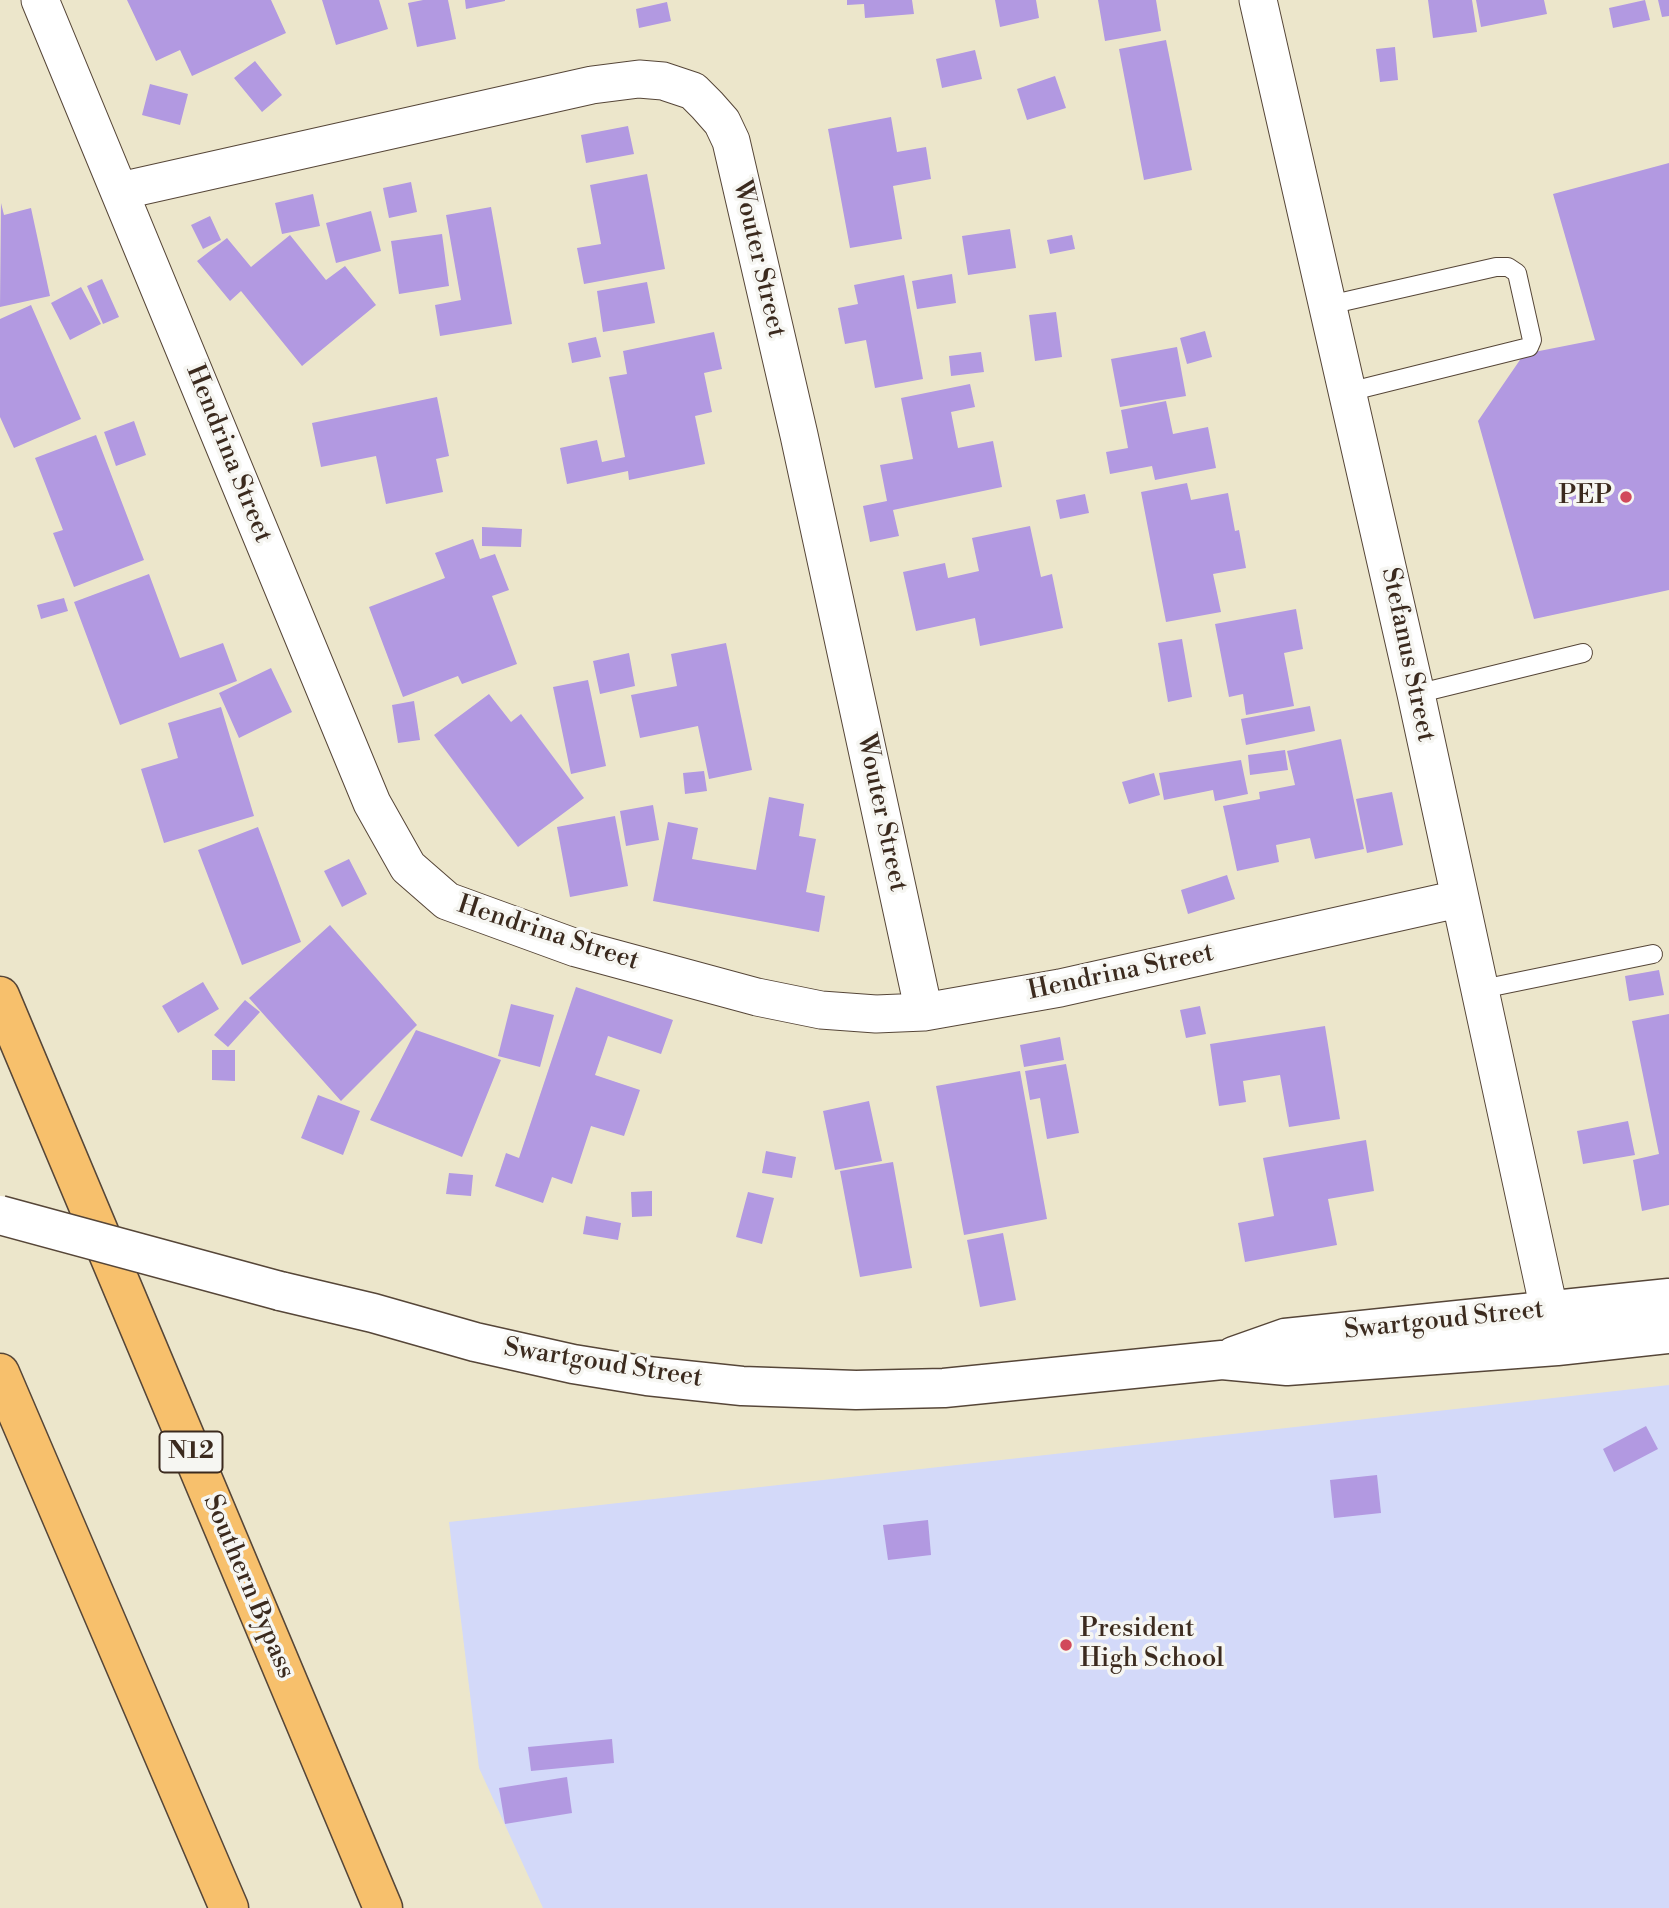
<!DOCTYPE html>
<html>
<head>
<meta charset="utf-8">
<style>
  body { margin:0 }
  canvas { display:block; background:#ece6cb }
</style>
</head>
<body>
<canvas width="1669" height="1908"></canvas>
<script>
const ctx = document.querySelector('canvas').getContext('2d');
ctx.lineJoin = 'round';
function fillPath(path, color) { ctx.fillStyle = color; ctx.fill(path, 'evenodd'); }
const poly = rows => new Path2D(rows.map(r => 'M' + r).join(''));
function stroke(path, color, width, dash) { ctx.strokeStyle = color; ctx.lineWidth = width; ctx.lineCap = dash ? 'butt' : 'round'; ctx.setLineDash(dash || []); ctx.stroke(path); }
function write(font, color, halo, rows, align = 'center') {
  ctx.font = font + ' "Libre Bodoni",serif'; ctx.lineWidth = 7; ctx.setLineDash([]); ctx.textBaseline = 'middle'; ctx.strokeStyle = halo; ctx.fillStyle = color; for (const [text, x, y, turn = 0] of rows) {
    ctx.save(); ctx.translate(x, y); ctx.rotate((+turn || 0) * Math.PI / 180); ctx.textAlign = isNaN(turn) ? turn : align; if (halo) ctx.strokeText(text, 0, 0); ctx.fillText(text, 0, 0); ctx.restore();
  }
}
fillPath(poly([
  [1669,1385,1669,1908,543,1908,479,1768,449,1522]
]), '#d3d9f9');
fillPath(poly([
  [127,0,271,0,286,33,192,76,180,50,156,61],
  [322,0,379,0,388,29,336,45],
  [423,0,448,0,456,39,417,47,408,3],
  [465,0,505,0,505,1,466,9],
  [847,0,912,0,914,14,865,18,864,4,847,5],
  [995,0,1036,0,1039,18,1000,27],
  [1098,0,1156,0,1161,31,1105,41],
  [1428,0,1472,0,1477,32,1433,38],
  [1476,0,1544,0,1547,14,1481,27],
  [1645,0,1650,20,1613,28,1609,8],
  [1658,0,1669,0,1669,16,1662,17],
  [667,2,671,21,639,28,636,9],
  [1166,40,1192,170,1144,180,1119,49],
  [1395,47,1398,80,1380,82,1376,49],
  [975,50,982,79,942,88,936,59],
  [255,61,282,95,262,112,234,78],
  [1055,76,1066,108,1027,120,1017,89],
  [150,84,188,94,180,125,142,115],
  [891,117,897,152,926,147,931,179,893,186,902,239,850,248,828,129],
  [628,126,634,154,586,163,581,135],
  [1669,163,1669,590,1534,619,1478,421,1524,354,1595,340,1553,194],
  [647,174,665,269,584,284,577,248,601,244,590,185],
  [411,182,417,212,389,218,383,188],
  [313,194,320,226,282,234,275,203],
  [1,203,4,215,31,208,50,296,0,307],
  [491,207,512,324,440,336,435,305,461,300,446,215],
  [371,211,381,251,336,263,326,223],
  [210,216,221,240,203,249,191,225],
  [1010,229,1016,268,968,275,962,236],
  [442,234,449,286,399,294,391,241],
  [290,235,326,280,345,266,376,305,302,366,241,291,230,301,197,261,227,238,251,267],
  [1072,235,1075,249,1050,254,1047,240],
  [952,274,956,303,917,309,912,281],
  [904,275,923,379,875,388,866,340,845,344,838,308,858,304,854,285],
  [102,279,119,317,103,324,87,286],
  [647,282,655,323,603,332,597,291],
  [81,287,101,324,70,340,51,303],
  [31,305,81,419,14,448,0,417,0,319],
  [1056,312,1062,357,1035,361,1029,315],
  [1205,331,1212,357,1187,364,1180,338],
  [714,332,722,369,704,373,712,412,695,416,705,464,629,480,628,471,567,484,560,448,597,440,602,462,625,457,609,377,627,374,623,351],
  [596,337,601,357,572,363,568,343],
  [1177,347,1186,396,1120,407,1111,359],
  [981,352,984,372,951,376,949,356],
  [970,384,975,407,951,412,958,448,993,441,1002,487,893,510,899,536,870,542,863,506,887,501,880,465,913,459,901,398],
  [437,397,449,456,436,459,443,492,386,504,376,456,321,467,312,423],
  [1166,401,1173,434,1208,427,1216,468,1155,480,1152,466,1110,474,1106,452,1128,448,1121,410],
  [134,421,146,455,116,466,104,432],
  [96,435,144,560,74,587,53,533,63,530,35,458],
  [1187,483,1191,500,1228,493,1235,531,1239,530,1246,568,1213,574,1221,612,1166,622,1141,492],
  [1085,494,1089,513,1060,519,1056,500],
  [1030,526,1041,577,1052,574,1063,628,980,646,975,618,916,631,903,572,945,563,948,578,979,571,972,538],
  [482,527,522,529,521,547,482,546],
  [473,539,480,559,495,554,509,590,492,596,517,664,462,684,458,676,403,697,369,607,445,578,435,553],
  [149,574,180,658,223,643,237,681,120,725,74,602],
  [64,598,68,611,41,619,37,605],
  [1296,609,1303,649,1284,653,1294,706,1246,715,1243,694,1229,697,1215,624],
  [1182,639,1192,697,1168,702,1158,643],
  [726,643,752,770,709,779,698,726,640,738,631,695,677,686,671,654],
  [629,653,635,686,600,694,593,661],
  [271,668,292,712,239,738,219,693],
  [588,680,606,766,571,774,553,687],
  [489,694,511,722,521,714,584,798,518,847,434,735],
  [414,701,420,740,398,743,392,705],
  [1310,706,1315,731,1246,745,1241,719],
  [221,707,254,816,164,843,141,769,178,758,168,723],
  [1341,739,1364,849,1315,859,1310,838,1276,845,1279,862,1237,871,1223,806,1260,799,1259,792,1295,785,1287,751],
  [1285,750,1288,770,1250,775,1248,755],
  [1241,760,1248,794,1215,801,1213,790,1164,800,1159,773],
  [704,771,707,791,685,794,683,773],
  [1154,773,1160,795,1129,804,1122,782],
  [1392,792,1403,845,1367,853,1356,799],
  [769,797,804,804,799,836,816,839,806,892,825,896,819,932,653,901,668,822,698,828,692,859,756,870],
  [653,805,659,840,626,846,620,811],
  [615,816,628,886,570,897,557,827],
  [258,827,301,942,242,965,198,850],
  [349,859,367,894,342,907,324,871],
  [1227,875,1235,899,1188,914,1181,890],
  [330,925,417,1025,341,1101,249,998],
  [1659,970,1664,995,1629,1001,1625,976],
  [203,982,219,1009,178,1033,162,1006],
  [576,987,673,1020,661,1054,608,1036,595,1075,640,1090,624,1136,591,1126,572,1184,552,1177,543,1203,495,1186,506,1153,519,1158],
  [245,1000,260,1012,228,1047,214,1035],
  [511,1004,554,1015,540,1067,498,1056],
  [1200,1006,1206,1034,1186,1038,1180,1010],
  [1669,1014,1669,1205,1642,1211,1633,1160,1659,1154,1632,1021],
  [1325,1026,1340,1119,1289,1127,1280,1075,1243,1081,1246,1102,1219,1106,1210,1044],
  [416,1030,501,1060,462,1157,370,1120],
  [1060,1037,1064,1060,1024,1067,1020,1045],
  [212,1050,235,1050,235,1081,212,1080],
  [1066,1064,1079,1133,1047,1139,1040,1098,1030,1100,1025,1071],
  [1020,1071,1047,1219,964,1235,936,1086],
  [318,1095,360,1111,343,1155,301,1138],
  [869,1101,882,1161,835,1170,823,1111],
  [1628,1121,1635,1155,1583,1164,1577,1131],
  [1366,1140,1374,1191,1328,1199,1337,1245,1245,1262,1238,1223,1274,1216,1263,1158],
  [766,1151,796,1157,792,1178,762,1173],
  [893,1162,912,1268,860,1277,840,1171],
  [449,1173,473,1175,471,1196,446,1194],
  [652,1191,652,1216,632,1217,631,1192],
  [748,1192,774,1198,762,1244,736,1237],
  [586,1216,621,1223,618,1240,583,1234],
  [1003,1233,1016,1300,980,1307,967,1240],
  [1646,1426,1658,1449,1614,1472,1603,1449],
  [1377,1475,1381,1513,1334,1518,1330,1480],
  [928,1520,931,1555,888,1560,883,1525],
  [612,1739,614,1763,531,1771,528,1747],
  [567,1777,572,1813,505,1824,499,1788]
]), '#b299e1');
const service = poly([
  [1329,305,1496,267,1508,267,1517,273,1532,340,1529,347,1348,392],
  [1416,694,1583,653],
  [1482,989,1653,954]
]);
const minor = poly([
  [40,0,372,803,408,867,447,901,576,948,757,997,821,1010,876,1014,924,1012,1060,988,1458,899],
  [1258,0,1416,694,1556,1342],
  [120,191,592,85,639,79,663,81,693,91,707,105,722,122,731,141,799,435,924,1012]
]);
const tertiary = poly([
  [280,1291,373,1313,475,1342,573,1364,647,1376,742,1386,856,1390,944,1388,1222,1360,1287,1366,1557,1346,1669,1334],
  [1234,1356,1285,1338,1669,1298]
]);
const motorway = poly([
  [0,996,383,1908],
  [0,1373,229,1908]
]);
stroke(service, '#564638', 20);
stroke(minor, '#564638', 39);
stroke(tertiary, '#564638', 41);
stroke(motorway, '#564638', 41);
stroke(service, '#fff', 18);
stroke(minor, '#fff', 37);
stroke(tertiary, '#fff', 38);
stroke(motorway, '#f7c06c', 38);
const tertiaryBridge = poly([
  [0,1215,280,1291]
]);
stroke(tertiaryBridge, '#564638', 41, []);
stroke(tertiaryBridge, '#fff', 38);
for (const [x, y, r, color] of [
  [1626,497,7,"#d1495b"],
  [1066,1645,7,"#d1495b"]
]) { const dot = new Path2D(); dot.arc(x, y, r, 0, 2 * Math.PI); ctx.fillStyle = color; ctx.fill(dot); stroke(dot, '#f6f6f2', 2.5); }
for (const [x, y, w] of [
  [191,1452,63]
]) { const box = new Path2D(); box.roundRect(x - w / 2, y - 20.5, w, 41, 5); ctx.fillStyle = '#f6f6f2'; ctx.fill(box); stroke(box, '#3b2a1e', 2); }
write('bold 24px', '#3b2a1e', null, [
  ["N12",191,1452]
]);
write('26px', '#3b2a1e', '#f6f6f2', [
  ["Wouter Street",758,259,77],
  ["Hendrina Street",228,454,68],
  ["Stefanus Street",1407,655,78],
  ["Wouter Street",881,813,78],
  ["Hendrina Street",548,934,18],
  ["Hendrina Street",1121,973,-12],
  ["Swartgoud Street",1444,1321,-6],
  ["Swartgoud Street",603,1364,9],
  ["Southern Bypass",248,1587,67]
]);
write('26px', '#3b2a1e', '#f6f6f2', [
  ["PEP",1612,497],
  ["President",1080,1630,"left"],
  ["High School",1080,1660,"left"]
], 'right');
</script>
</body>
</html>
